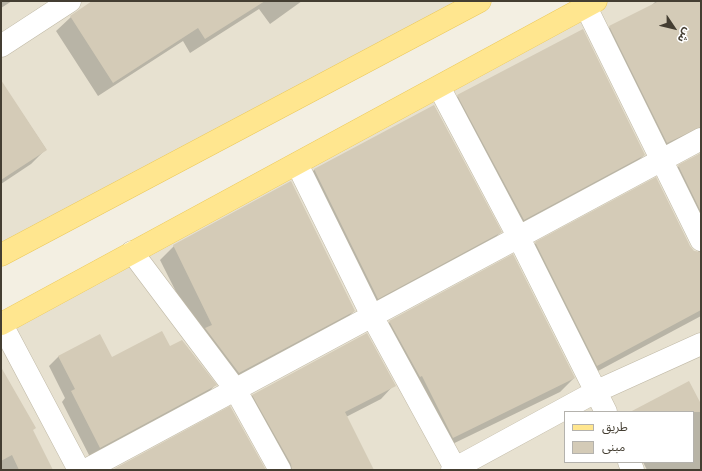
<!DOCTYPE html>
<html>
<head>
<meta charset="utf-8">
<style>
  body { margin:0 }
  #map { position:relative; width:702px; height:471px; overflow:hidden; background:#f3efe2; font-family:Figtree,"Noto Sans Arabic",sans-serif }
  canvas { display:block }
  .frame { position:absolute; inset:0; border:2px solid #443e32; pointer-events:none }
  .legend { position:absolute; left:564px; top:411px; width:130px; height:52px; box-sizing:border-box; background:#fff; border:1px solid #b4b2ad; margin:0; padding:5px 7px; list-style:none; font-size:12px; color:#443e32 }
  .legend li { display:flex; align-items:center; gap:8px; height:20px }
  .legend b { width:20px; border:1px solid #b4b2ad }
  .north { position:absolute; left:654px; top:8px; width:40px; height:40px; -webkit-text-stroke:3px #fff; paint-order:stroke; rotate:125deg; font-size:11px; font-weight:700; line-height:16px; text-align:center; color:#443e32 }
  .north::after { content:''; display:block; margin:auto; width:14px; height:18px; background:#443e32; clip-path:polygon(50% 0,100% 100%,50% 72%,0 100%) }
</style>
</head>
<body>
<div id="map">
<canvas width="702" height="471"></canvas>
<div class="frame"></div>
<ul class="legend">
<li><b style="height:5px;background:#ffe68f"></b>طريق</li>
<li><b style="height:11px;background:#d4cbb7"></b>مبنى</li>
</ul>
<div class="north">ش</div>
</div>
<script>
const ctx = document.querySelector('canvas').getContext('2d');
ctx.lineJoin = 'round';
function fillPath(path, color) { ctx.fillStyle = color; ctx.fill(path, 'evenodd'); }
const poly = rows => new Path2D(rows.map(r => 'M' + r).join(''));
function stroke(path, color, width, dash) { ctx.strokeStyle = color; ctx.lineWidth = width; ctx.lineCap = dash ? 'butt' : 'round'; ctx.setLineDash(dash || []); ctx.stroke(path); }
fillPath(poly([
  [1,1,491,1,1,257],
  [607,1,701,1,701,470,1,470,1,335],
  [565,412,693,412,693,462,565,462]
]), '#e7e1d0');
fillPath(poly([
  [1,1,12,1,1,8],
  [95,1,302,1,270,24,259,9,190,53,183,41,98,96,56,31,71,17],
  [656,1,701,1,701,316,583,379,522,257,536,243,689,246,693,251,699,253,665,180,679,166,700,154,699,148,653,156,596,41,610,27,651,6],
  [1,82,46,149,31,164,1,184],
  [458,96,644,155,630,169,509,234,444,110],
  [434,106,501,232,486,246,363,312,300,184,314,170],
  [174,246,354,311,340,325,224,387,160,260],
  [390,322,574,378,560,392,438,451,375,336],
  [169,347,215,385,206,395,90,457,62,402,65,398,49,366,59,356,111,358],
  [1,369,32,431,52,470,1,470],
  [394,385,381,399,346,417,373,470,274,470,240,409,253,395],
  [701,406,701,470,647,470,643,462,693,462,693,412,635,412]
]), '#0003');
fillPath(poly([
  [92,1,265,1,205,39,198,28,113,83,70,16],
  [659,1,701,1,701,127,667,143,609,26],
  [583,29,645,155,524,220,457,95],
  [1,80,47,150,1,180],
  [434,105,502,232,378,299,314,169],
  [701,153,701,212,678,165],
  [656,177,690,246,694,251,701,252,701,310,597,366,535,242],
  [291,181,355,311,239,373,205,328,212,325,173,245],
  [513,254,575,378,453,438,422,376,420,377,389,321],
  [162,331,170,346,182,340,217,385,100,448,71,391,75,389,58,356,100,334,112,357],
  [367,333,396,386,345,412,374,470,292,470,291,464,252,395],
  [1,367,36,428,33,430,53,470,19,470,12,455,1,461],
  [689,381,701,404,701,412,630,412],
  [230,406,266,470,112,470]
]), '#d4cbb7');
const minor = poly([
  [586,7,701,240],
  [1,46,70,1],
  [439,87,518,236,606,412],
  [297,164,372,316,455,468],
  [132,252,235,389,280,470],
  [1,323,79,470],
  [629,462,633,470],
  [86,470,701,139],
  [452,470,597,391,701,344]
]);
const major = poly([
  [1,255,480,1],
  [1,324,596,1]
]);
stroke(minor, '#c1baa7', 23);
stroke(major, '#ebc858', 23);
stroke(minor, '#fff', 22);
stroke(major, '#ffe68f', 22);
</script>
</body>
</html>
